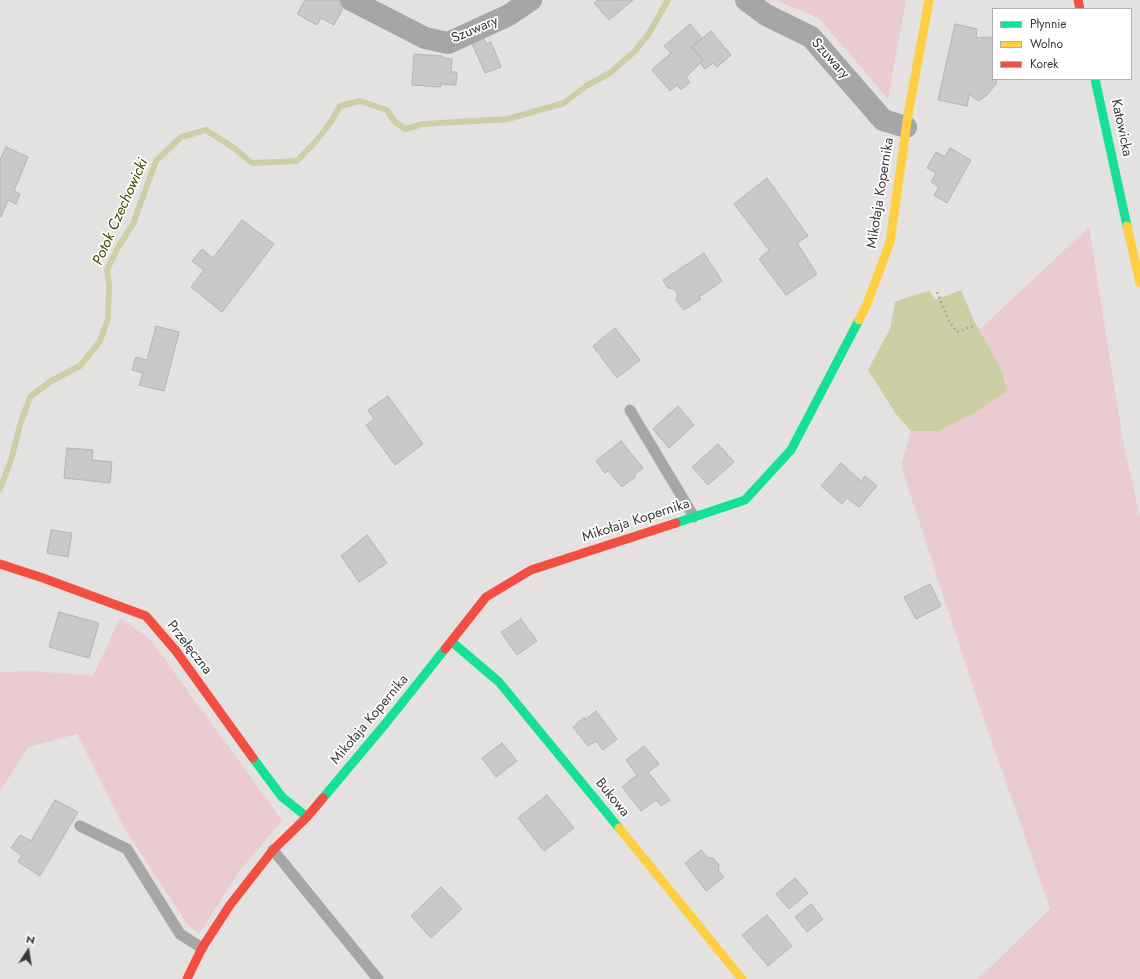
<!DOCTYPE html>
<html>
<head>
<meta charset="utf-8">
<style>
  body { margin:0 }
  #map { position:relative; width:1140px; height:979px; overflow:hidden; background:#e4e2e0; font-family:Jost,sans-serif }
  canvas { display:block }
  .legend { position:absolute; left:992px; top:8px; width:140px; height:72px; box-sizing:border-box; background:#fff; border:1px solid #b1b0af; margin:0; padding:5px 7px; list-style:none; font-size:12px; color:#3b3938 }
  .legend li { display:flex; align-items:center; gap:8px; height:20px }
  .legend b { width:20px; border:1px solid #b1b0af }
  .north { position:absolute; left:8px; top:931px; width:40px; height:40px; -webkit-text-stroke:3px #fff; paint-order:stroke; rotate:12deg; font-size:11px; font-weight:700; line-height:16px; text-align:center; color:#3b3938 }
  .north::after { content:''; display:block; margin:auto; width:14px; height:18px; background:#3b3938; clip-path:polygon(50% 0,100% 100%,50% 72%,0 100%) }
</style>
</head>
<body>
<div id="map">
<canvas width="1140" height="979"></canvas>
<ul class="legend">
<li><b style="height:5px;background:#16e098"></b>Płynnie</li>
<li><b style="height:5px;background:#ffcf43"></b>Wolno</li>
<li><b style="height:5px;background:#f24e42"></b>Korek</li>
</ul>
<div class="north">N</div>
</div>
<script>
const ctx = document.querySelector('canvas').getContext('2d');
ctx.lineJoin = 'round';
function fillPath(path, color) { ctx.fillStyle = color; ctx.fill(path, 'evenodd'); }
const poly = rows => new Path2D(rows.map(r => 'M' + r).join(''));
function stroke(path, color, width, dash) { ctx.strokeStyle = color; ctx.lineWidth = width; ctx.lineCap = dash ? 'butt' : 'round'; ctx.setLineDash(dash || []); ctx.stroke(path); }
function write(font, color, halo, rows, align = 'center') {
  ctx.font = font + ' Jost,sans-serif'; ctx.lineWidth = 3.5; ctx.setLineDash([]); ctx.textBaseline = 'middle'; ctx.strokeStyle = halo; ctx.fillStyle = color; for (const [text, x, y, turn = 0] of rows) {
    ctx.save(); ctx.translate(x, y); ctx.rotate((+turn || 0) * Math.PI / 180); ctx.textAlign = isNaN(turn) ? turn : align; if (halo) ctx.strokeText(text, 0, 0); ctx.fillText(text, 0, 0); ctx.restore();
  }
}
fillPath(poly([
  [775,0,906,0,888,99,819,18],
  [1089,227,1123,441,1140,517,1140,979,978,979,1050,909,979,705,901,466,911,431,939,431,1001,369,979,330],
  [120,618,150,639,282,820,239,872,199,934,187,924,122,824,77,734,28,747,0,792,0,672,34,671,93,676]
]), '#eacbd1');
fillPath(poly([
  [961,290,974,321,1001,369,1007,391,974,413,939,431,911,431,896,414,868,370,890,329,895,302,914,295,930,291,935,300]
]), '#cccea4');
stroke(poly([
  [0,489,11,460,20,425,30,397,51,381,80,366,100,341,108,319,109,284,107,270,117,249,133,224,156,161,181,137,206,130,234,148,252,163,297,161,317,140,330,123,340,106,360,101,387,110,394,121,405,129,423,124,508,119,564,103,586,86,610,73,634,52,648,35,668,0]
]), '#cccea4', 6);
const building = poly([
  [305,0,339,0,345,4,334,25,321,18,317,25,297,14,305,0],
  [598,0,597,0,633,0,609,20,594,3,598,0],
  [690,24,702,38,692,47,703,60,686,77,690,82,681,90,677,85,670,91,652,70,671,53,664,46,690,24],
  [955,24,977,29,976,38,992,37,993,40,993,79,997,79,996,84,987,95,979,101,969,94,967,106,938,100,955,24],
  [711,31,731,55,717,67,713,63,705,69,700,63,703,60,692,47,711,31],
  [483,36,486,44,491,42,501,67,485,73,471,41,483,36],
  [414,54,442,56,443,58,452,59,451,72,457,72,456,85,440,84,441,87,412,85,414,54],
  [6,147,28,157,14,191,20,194,16,204,8,200,1,217,0,217,0,160,6,147],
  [950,148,971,160,947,203,934,195,939,187,931,182,936,173,927,168,936,152,945,157,950,148],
  [767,178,808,236,797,243,817,274,786,295,759,259,769,250,734,204,767,178],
  [242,220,274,244,222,312,191,287,204,270,192,261,202,249,213,258,242,220],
  [704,253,722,281,699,297,701,299,684,310,676,300,678,295,674,289,668,288,663,280,704,253],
  [156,326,179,332,164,391,139,385,143,373,132,370,136,357,147,360,156,326],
  [615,328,640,360,617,378,593,346,615,328],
  [388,396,423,444,395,465,366,425,374,419,368,410,388,396],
  [678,406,694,425,669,448,653,429,678,406],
  [621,441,643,468,635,474,635,477,622,487,608,471,605,473,596,461,621,441],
  [718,444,734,462,708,485,692,467,718,444],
  [67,448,93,450,92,460,112,462,110,483,64,478,67,448],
  [841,463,861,481,865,476,877,486,859,507,847,498,842,504,821,486,841,463],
  [51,530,72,533,68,557,47,553,51,530],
  [367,535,387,563,359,582,341,556,367,535],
  [930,584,941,606,916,619,904,597,930,584],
  [59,612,99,623,89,658,49,647,59,612],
  [521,619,537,641,517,655,501,632,521,619],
  [596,711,617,739,603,750,596,741,588,746,573,727,584,717,585,720,596,711],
  [502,743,517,761,496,777,482,758,502,743],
  [644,746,659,764,648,772,670,800,661,806,656,800,641,811,622,787,637,775,626,760,644,746],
  [547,795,574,828,544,851,518,818,547,795],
  [55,800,78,812,40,876,18,862,22,855,11,848,20,835,31,841,55,800],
  [701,850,709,858,713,858,719,865,718,870,724,877,706,891,685,863,701,850],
  [795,878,808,893,789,909,776,894,795,878],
  [441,887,462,909,431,938,411,916,441,887],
  [811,904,823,919,807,932,795,917,811,904],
  [767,915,792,946,768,966,742,935,767,915]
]);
fillPath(building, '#cbc9c8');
stroke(building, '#b5b3b1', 1);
stroke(poly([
  [937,292,949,321,957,332,976,325]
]), '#aaa9a8', 2.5, [2, 3]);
stroke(poly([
  [630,410,694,517],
  [80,826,127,849,180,934,202,948],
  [273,850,378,979]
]), '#a6a6a4', 11);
stroke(poly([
  [351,0,425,38,448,43,509,15,531,0],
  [746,0,766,15,811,37,883,120,906,127]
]), '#a6a6a4', 22);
stroke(poly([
  [1095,79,1127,226],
  [676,523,745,500,791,450,859,320],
  [452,642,499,682,619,828],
  [253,758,282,797,307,817],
  [323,798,386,723,445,649]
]), '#16e098', 9);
stroke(poly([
  [1127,226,1140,283],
  [859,320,867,304,890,242,908,115,929,0],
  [619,828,742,979]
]), '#ffcf43', 9);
stroke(poly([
  [1078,0,1080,9],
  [0,564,43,578,146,616,176,651,253,758],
  [445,649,486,597,531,570,676,523],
  [187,979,202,948,230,905,273,850,307,817,323,798]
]), '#f24e42', 9);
write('14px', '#3b3938', '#fff', [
  ["Szuwary",475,30,-23],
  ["Szuwary",830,59,48],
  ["Katowicka",1121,128,78],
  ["Mikołaja Kopernika",881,193,-81],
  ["Mikołaja Kopernika",636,521,-18],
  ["Przełęczna",189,648,52],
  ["Mikołaja Kopernika",370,720,-50],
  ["Bukowa",612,798,51]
]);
write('italic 15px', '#484b01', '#fff', [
  ["Potok Czechowicki",121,212,-66]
]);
</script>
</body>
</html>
